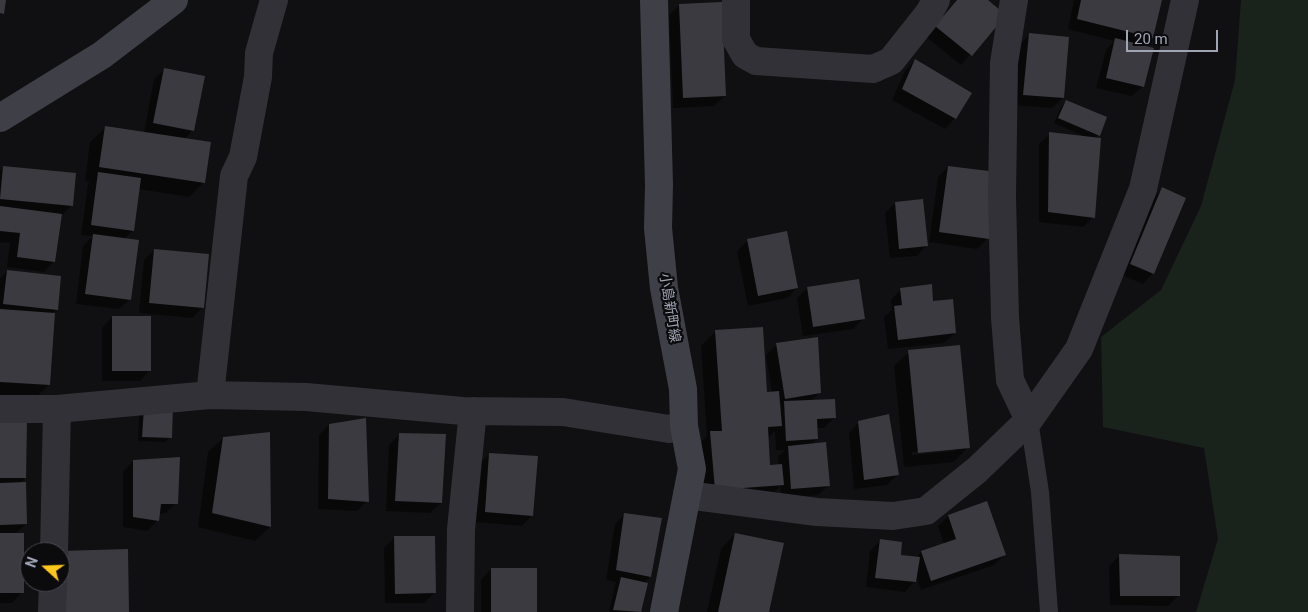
<!DOCTYPE html>
<html>
<head>
<meta charset="utf-8">
<style>
  body { margin:0 }
  #map { position:relative; width:1308px; height:612px; overflow:hidden; background:#101012; font-family:Roboto,sans-serif }
  canvas { display:block }
  .north { position:absolute; left:20px; top:542px; width:50px; height:50px; box-sizing:border-box; background:#0b0b0d; border:1px solid #474950; border-radius:50%; rotate:290deg; font-size:14px; font-weight:700; line-height:20px; text-align:center; color:#a0a5b4 }
  .north::after { content:''; display:block; margin:auto; width:18px; height:22px; background:#ffc61b; clip-path:polygon(50% 0,100% 100%,50% 72%,0 100%) }
  .scale { position:absolute; left:1126px; top:30px; width:92px; height:22px; box-sizing:border-box; border:2px solid #a0a5b4; border-top:0; padding-left:6px; font-size:15px; line-height:18px; white-space:nowrap; color:#a0a5b4; -webkit-text-stroke:4px #0b0b0d; paint-order:stroke }
</style>
</head>
<body>
<div id="map">
<canvas width="1308" height="612"></canvas>
<div class="north">N</div>
<div class="scale">20 m</div>
</div>
<script>
const ctx = document.querySelector('canvas').getContext('2d');
ctx.lineJoin = 'round';
function fillPath(path, color) { ctx.fillStyle = color; ctx.fill(path, 'evenodd'); }
const poly = rows => new Path2D(rows.map(r => 'M' + r).join(''));
function stroke(path, color, width, dash) { ctx.strokeStyle = color; ctx.lineWidth = width; ctx.lineCap = dash ? 'butt' : 'round'; ctx.setLineDash(dash || []); ctx.stroke(path); }
function write(font, color, halo, rows, align = 'center') {
  ctx.font = font + ' Roboto,"Noto Sans JP",sans-serif'; ctx.lineWidth = 4.5; ctx.setLineDash([]); ctx.textBaseline = 'middle'; ctx.strokeStyle = halo; ctx.fillStyle = color; for (const [text, x, y, turn = 0] of rows) {
    ctx.save(); ctx.translate(x, y); ctx.rotate((+turn || 0) * Math.PI / 180); ctx.textAlign = isNaN(turn) ? turn : align; if (halo) ctx.strokeText(text, 0, 0); ctx.fillText(text, 0, 0); ctx.restore();
  }
}
fillPath(poly([
  [1241,0,1308,0,1308,612,1196,612,1218,539,1204,448,1103,427,1101,337,1161,290,1201,206,1235,80]
]), '#1a221c');
fillPath(poly([
  [956,0,986,0,1004,15,961,65,926,37],
  [1074,0,1161,0,1152,38,1144,46,1143,86,1132,96,1096,88,1106,50,1114,41,1068,29],
  [680,5,725,96,714,106,673,108,669,15],
  [1029,35,1063,98,1052,108,1013,105,1019,45],
  [915,60,955,118,945,129,892,100,905,71],
  [165,69,193,130,184,140,204,182,189,197,139,189,133,230,124,239,130,299,119,309,76,304,83,246,93,236,81,235,88,184,90,182,85,181,90,142,105,128,144,133,154,79],
  [1066,102,1098,135,1095,139,1093,217,1083,227,1039,222,1039,144,1050,134,1086,137,1054,123,1061,107],
  [3,167,72,205,61,216,54,261,44,272,7,267,10,243,0,242,0,171],
  [948,167,987,239,977,249,929,242,938,177],
  [1162,189,1153,273,1143,284,1120,274,1152,199],
  [895,203,927,245,917,256,890,258,885,213],
  [786,233,797,288,787,298,748,306,737,251,747,241],
  [154,250,203,307,192,318,139,313,144,260],
  [7,271,57,309,52,314,49,385,34,399,0,397,0,278],
  [807,288,863,319,853,329,803,336,797,298],
  [901,289,932,303,955,333,944,343,888,349,884,317,892,310,891,300],
  [112,317,150,370,140,381,102,381,102,328],
  [716,331,766,393,772,393,766,355,777,344,820,392,811,401,834,418,824,428,816,428,817,439,811,445,829,485,818,495,782,499,780,486,768,499,701,504,696,447,707,436,701,346],
  [775,431,776,450,785,450,778,457,779,465,769,466,767,439],
  [909,352,968,447,954,462,904,467,894,366],
  [954,448,954,451,912,455,912,452],
  [144,410,170,437,165,442,138,441,139,415],
  [0,420,25,478,19,484,26,524,15,534,22,592,12,603,0,603],
  [859,422,898,474,887,485,854,489,849,433],
  [329,425,367,501,357,511,318,509,319,435],
  [269,434,270,527,255,541,198,527,208,452,223,438],
  [399,435,441,503,430,513,386,511,389,445],
  [490,454,532,515,522,526,475,522,479,464],
  [133,461,176,503,166,513,158,514,158,520,147,531,123,527,123,472],
  [986,503,1004,555,994,565,921,590,916,576,915,581,905,592,866,587,870,551,880,541,899,556,916,558,921,552,944,544,938,526,948,516],
  [625,514,661,519,650,577,643,583,647,584,640,612,609,612,616,582,606,580,615,524],
  [735,534,768,612,707,612,721,549],
  [395,537,434,593,424,603,385,603,384,548],
  [1120,555,1178,596,1168,606,1110,605,1109,566],
  [491,569,535,612,481,612,481,580]
]), '#0007');
fillPath(poly([
  [0,0,6,0,4,14,0,13],
  [957,0,988,0,1006,15,972,56,935,26],
  [1081,0,1162,0,1153,38,1077,19],
  [722,2,726,96,683,98,679,4],
  [1029,33,1069,37,1064,98,1023,95],
  [1115,38,1154,48,1144,87,1106,78],
  [915,59,972,93,956,119,902,89],
  [164,68,205,76,194,131,153,123],
  [1066,100,1107,117,1100,136,1058,118],
  [105,126,211,142,205,183,99,167],
  [1049,132,1101,138,1095,218,1048,212],
  [3,166,76,173,73,206,0,199],
  [948,166,997,172,989,239,939,232],
  [98,172,141,178,134,231,91,225],
  [1162,187,1186,198,1154,274,1130,264],
  [923,199,928,246,899,249,895,202],
  [0,206,62,214,55,262,17,257,20,233,0,231],
  [787,231,798,288,758,296,747,239],
  [93,234,139,240,131,300,85,294],
  [154,249,209,254,204,308,149,303],
  [7,270,61,276,58,310,3,304],
  [859,279,865,319,813,327,807,287],
  [932,284,933,301,953,299,956,333,898,340,894,306,902,305,900,288],
  [0,309,55,313,50,385,0,382],
  [112,316,151,316,151,371,112,371],
  [763,327,767,392,779,391,782,426,768,427,770,465,782,464,784,485,715,490,710,431,722,431,715,330],
  [818,337,821,393,785,399,776,343],
  [960,345,970,448,918,453,908,350],
  [835,399,836,418,817,419,818,439,786,441,784,401],
  [173,405,172,438,142,437,144,408],
  [889,414,899,475,864,480,858,421],
  [0,418,27,419,26,478,0,478],
  [366,418,369,502,328,499,329,424],
  [270,432,271,527,212,513,223,437],
  [399,433,446,434,442,503,395,501],
  [826,442,830,486,791,489,788,446],
  [489,453,538,456,533,516,485,512],
  [180,457,178,504,161,504,159,521,133,517,133,460],
  [26,482,27,524,0,525,0,483],
  [987,501,1006,555,931,581,921,551,956,539,948,515],
  [624,513,662,518,651,577,616,570],
  [0,533,24,533,24,593,0,593],
  [735,533,784,543,769,612,718,612],
  [394,536,435,536,436,593,395,594],
  [880,539,902,542,901,555,920,557,916,582,875,578],
  [128,549,129,612,61,612,60,551],
  [1119,554,1180,556,1180,596,1120,596],
  [491,568,537,568,537,612,491,612],
  [621,577,648,583,641,612,613,610]
]), '#3a3a40');
stroke(poly([
  [1029,420,1040,492,1049,612]
]), '#313137', 18);
stroke(poly([
  [736,0,736,39,745,55,756,61,873,69,891,61,929,13,936,0],
  [1014,0,1004,63,1002,196,1005,318,1010,380,1029,420],
  [210,395,234,176,243,157,258,77,259,53,274,0],
  [0,409,57,409,210,395,306,397,463,411,563,412,669,429,684,426],
  [687,495,817,512,893,516,926,511,977,470,1029,420,1079,349,1143,189,1185,0],
  [54,552,57,409],
  [52,612,53,582],
  [460,612,461,529,473,411]
]), '#313137', 28);
stroke(poly([
  [654,0,659,185,658,228,664,288,683,389,684,426,692,469,664,612],
  [0,118,102,55,174,0]
]), '#3f4047', 28);
write('14px', '#a0a5b4', '#0b0b0d', [
  ["小島新町線",669,308,81]
]);
</script>
</body>
</html>
